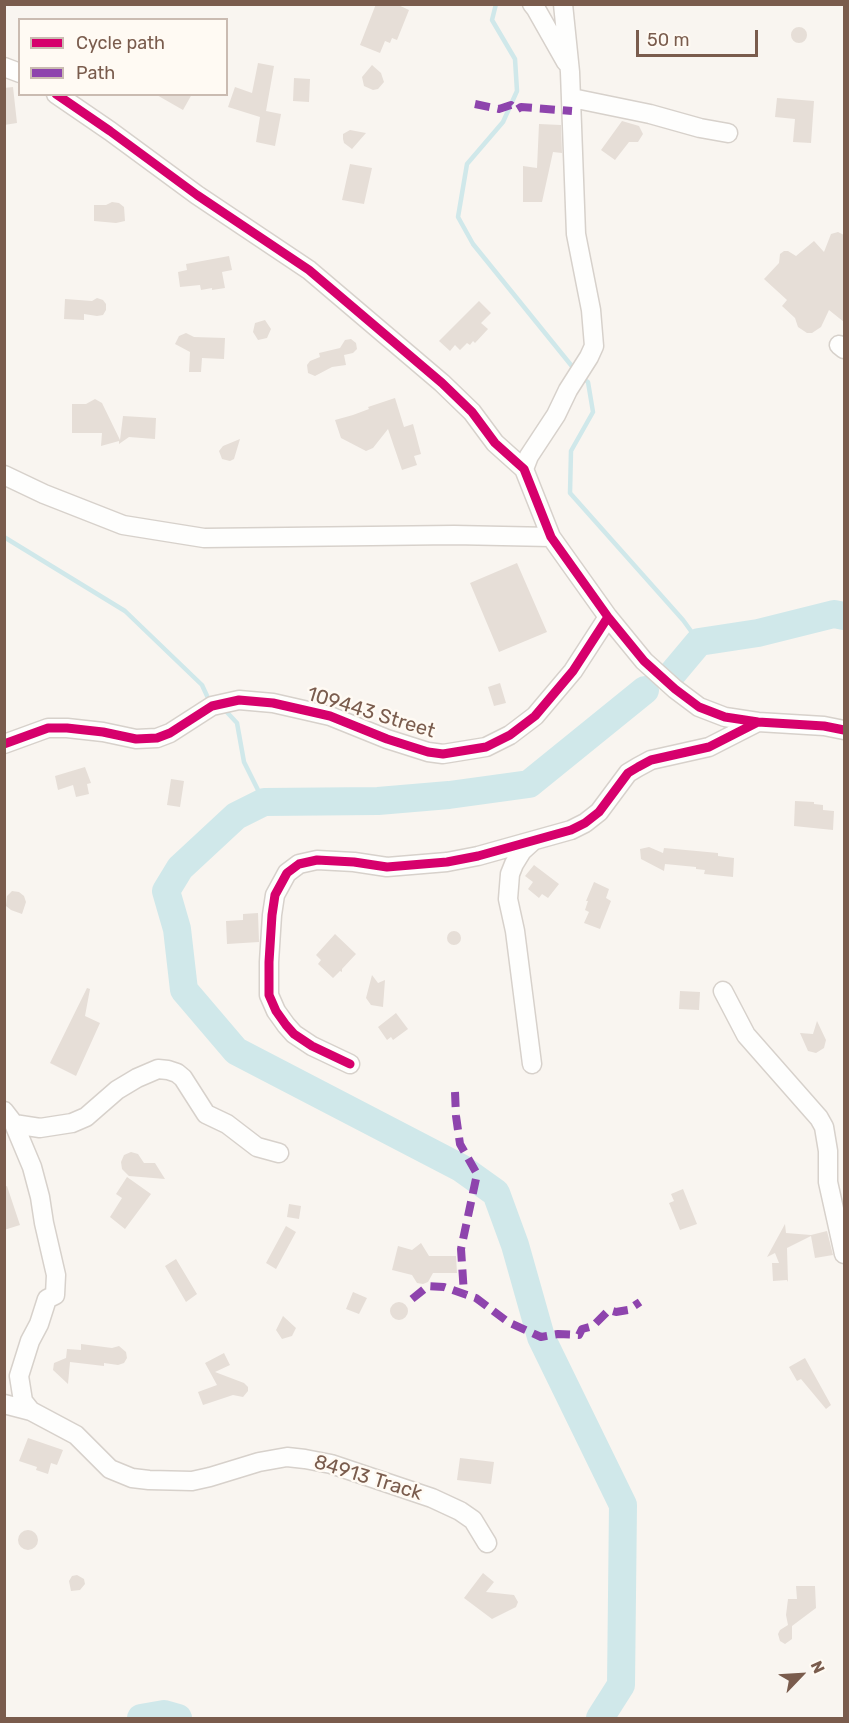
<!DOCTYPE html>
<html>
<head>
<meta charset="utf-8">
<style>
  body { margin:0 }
  #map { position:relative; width:849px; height:1723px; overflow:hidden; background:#f9f5f0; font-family:Rubik,sans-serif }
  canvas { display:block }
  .frame { position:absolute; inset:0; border:6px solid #7a5c4d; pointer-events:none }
  .legend { position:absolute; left:18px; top:18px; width:210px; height:78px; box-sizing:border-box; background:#fffaf3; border:2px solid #cabbb1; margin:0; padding:8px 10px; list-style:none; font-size:18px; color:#7a5c4d }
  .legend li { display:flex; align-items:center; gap:12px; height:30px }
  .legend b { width:30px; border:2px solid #cabbb1 }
  .north { position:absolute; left:771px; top:1645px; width:60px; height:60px; -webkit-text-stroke:4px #fffaf3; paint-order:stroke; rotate:65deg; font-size:16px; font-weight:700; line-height:24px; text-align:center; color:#7a5c4d }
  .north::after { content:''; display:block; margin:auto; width:21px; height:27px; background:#7a5c4d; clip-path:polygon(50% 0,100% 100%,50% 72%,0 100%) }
  .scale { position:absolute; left:636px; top:30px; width:122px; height:27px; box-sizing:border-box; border:3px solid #7a5c4d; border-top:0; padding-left:8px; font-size:18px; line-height:21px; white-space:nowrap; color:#7a5c4d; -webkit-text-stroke:4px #fffaf3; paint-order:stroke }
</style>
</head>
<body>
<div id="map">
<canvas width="849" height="1723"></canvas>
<div class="frame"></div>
<ul class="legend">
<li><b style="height:8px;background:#d6006c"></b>Cycle path</li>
<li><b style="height:8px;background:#8e44ad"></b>Path</li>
</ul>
<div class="north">N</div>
<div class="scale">50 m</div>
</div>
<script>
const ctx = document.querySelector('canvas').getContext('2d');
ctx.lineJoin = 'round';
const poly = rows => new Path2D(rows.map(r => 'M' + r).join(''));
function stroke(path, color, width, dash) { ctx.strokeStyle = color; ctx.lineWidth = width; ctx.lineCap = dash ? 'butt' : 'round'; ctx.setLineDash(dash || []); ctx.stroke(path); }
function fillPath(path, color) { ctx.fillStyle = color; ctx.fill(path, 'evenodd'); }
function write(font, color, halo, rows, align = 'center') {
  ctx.font = font + ' Rubik,sans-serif'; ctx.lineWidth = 5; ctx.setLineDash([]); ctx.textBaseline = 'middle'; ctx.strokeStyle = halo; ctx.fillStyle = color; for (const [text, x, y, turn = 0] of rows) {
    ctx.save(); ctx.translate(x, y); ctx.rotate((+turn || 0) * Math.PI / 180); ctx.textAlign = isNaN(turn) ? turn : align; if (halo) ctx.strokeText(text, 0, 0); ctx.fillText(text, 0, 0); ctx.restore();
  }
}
stroke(poly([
  [496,4,492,20,515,59,517,91,503,122,467,164,458,217,473,244,575,370],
  [582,378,588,382,593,412,571,451,570,493,683,620,699,642],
  [4,537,125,611,202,685,208,698],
  [223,708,237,723,244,762,264,802]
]), '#d0e8ea', 4.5);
stroke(poly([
  [673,673,699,642,758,633,834,614,844,616],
  [141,1718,164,1714,178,1718],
  [600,1718,621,1685,623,1505,541,1337,515,1245,496,1193,461,1168,236,1051,184,990,177,929,166,891,180,868,236,816,264,802,378,801,449,795,529,784,645,690]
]), '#d0e8ea', 28);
fillPath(poly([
  [376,4,396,4,409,10,397,40,392,38,390,43,385,41,380,53,360,45],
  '791 35a8 8 0 1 1 16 0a8 8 0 1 1-16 0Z',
  [258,63,274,66,266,111,281,114,275,146,256,142,260,117,228,107,235,87,252,93],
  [372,65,381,73,384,82,378,89,373,90,364,86,362,77],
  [294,78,310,79,309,102,293,101],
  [13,87,17,123,4,125,4,88],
  [155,94,192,94,183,110],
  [777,98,814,101,811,143,793,142,795,119,775,117],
  [622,121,639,126,643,134,638,142,629,142,615,160,601,150],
  [539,124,561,125,562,153,553,152,542,202,523,202,523,166,537,168],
  [350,130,366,133,352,149,344,143,343,139,343,134],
  [350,164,372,168,364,204,342,200],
  [112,202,119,203,124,207,125,221,116,223,94,221,94,205,106,205],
  [838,232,844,235,844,322,829,310,821,327,812,333,807,333,798,327,795,318,782,306,787,300,764,279,779,263,780,254,784,251,788,251,796,256,814,241,824,252,831,234],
  [229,256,232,270,222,272,225,288,212,290,212,288,201,290,200,285,180,287,178,272,187,270,186,264],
  [97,298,103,300,106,304,106,310,103,315,97,316,84,314,84,320,64,319,65,299,92,301],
  [479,301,491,313,481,323,488,329,475,343,473,341,470,345,467,343,460,350,455,345,450,351,439,341],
  [265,320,271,329,267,338,258,340,253,332,255,323],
  [186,333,194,337,225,338,224,359,202,358,201,372,189,372,190,352,175,344,179,336],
  [351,339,356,343,357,349,353,353,344,355,346,365,332,367,315,376,308,373,307,365,310,361,320,357,319,353,340,348,345,340],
  [395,398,404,427,413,424,421,454,414,456,417,465,402,470,388,429,373,448,366,451,341,438,335,420,353,415,369,409,368,407],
  [95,399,102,403,120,440,123,416,156,418,155,439,129,437,119,444,119,441,101,446,102,433,72,433,72,404,86,404],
  [240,439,234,459,230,461,222,459,219,451,223,446],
  [517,563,547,632,499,652,470,583],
  [500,683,506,703,494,706,488,687],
  [85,767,91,783,87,784,89,794,76,797,73,785,58,790,55,776],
  [171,779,184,781,180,807,167,805],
  [795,801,814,802,814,804,823,805,823,810,834,811,833,830,794,826],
  [649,847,663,853,664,848,718,853,718,856,734,858,733,877,704,874,705,870,696,869,696,867,665,864,664,871,641,859,640,849],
  [534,865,559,884,548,898,542,894,539,898,528,889,533,882,525,876],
  [594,882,609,889,606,898,611,901,600,929,584,923,589,912,585,910,588,901,586,901],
  [12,891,19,892,24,896,26,902,22,914,11,910,6,906,7,896],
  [258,913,259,942,227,944,226,921,243,920,243,914],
  '447 938a7 7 0 1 1 14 0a7 7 0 1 1-14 0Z',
  [335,934,356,954,342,969,342,972,340,971,333,978,318,964,321,960,316,955],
  [372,975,378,983,385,980,383,1007,371,1005,366,998],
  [87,988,90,989,85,1016,100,1023,76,1076,50,1063],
  [680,991,700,992,699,1010,679,1009],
  [396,1013,408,1029,393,1040,391,1037,387,1040,378,1027],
  [817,1021,826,1040,824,1048,816,1053,808,1051,800,1033,813,1034],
  [131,1152,138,1154,144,1163,155,1163,165,1179,129,1176,122,1169,121,1162,124,1155],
  [127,1177,151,1194,125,1229,110,1217,122,1198,116,1194],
  [7,1186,20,1225,4,1230,4,1187],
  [683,1189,697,1224,680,1230,669,1203,674,1201,671,1194],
  [289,1204,301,1206,299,1219,287,1217],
  [785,1224,786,1233,811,1235,827,1231,833,1255,815,1258,811,1236,787,1248,788,1282,787,1280,773,1281,772,1263,779,1263,775,1253,767,1257],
  [286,1226,296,1232,276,1269,266,1263],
  [421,1243,429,1256,456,1256,457,1273,433,1273,428,1282,423,1284,417,1283,412,1275,392,1270,398,1246,412,1250],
  [176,1259,197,1294,186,1302,165,1266],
  [353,1292,367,1298,359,1314,346,1309],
  '390 1311a9 9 0 1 1 18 0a9 9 0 1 1-18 0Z',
  [283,1316,296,1328,292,1336,282,1339,276,1330],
  [81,1344,112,1348,119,1346,126,1352,127,1358,124,1363,118,1365,104,1363,104,1366,70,1362,68,1384,53,1370,54,1363,66,1358,67,1349,81,1350],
  [224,1353,230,1365,215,1372,244,1383,248,1387,248,1391,243,1397,233,1395,203,1405,198,1392,217,1385,205,1363],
  [805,1358,831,1405,826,1409,801,1379,797,1381,789,1367],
  [28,1438,63,1450,57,1465,51,1463,48,1474,36,1470,37,1467,19,1461],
  [460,1458,494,1462,491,1484,457,1480],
  '18 1540a10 10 0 1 1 20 0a10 10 0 1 1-20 0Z',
  [483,1573,494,1582,486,1592,514,1595,518,1602,516,1607,492,1619,464,1598],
  [77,1575,84,1579,85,1584,80,1590,71,1591,69,1581,72,1576],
  [796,1586,815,1586,816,1608,792,1626,792,1639,785,1644,780,1641,778,1634,780,1630,788,1625,786,1615,788,1599,797,1599]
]), '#e6ded7');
const minor = poly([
  [532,4,536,9,566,62],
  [4,67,20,73],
  [56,94,110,131,197,195,309,270,442,383,472,412,495,443,524,469,551,537,608,617,644,661,675,689,699,707,725,717,758,722,824,726,844,730],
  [572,98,650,114,700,128,728,133],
  [839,345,844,349],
  [524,469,529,456,556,415,568,390,589,357,594,346,591,310,576,234,570,72,563,4],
  [4,475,44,494,123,525,204,538,454,535,551,537],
  [4,744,48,728,67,728,103,732,136,739,157,738,170,733,212,706,239,700,273,703,330,716,387,739,428,752,443,754,486,747,510,735,535,716,573,671,608,617],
  [723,991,746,1035,819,1118,824,1127,828,1151,828,1182,844,1254],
  [350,1064,312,1046,294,1034,286,1025,276,1011,269,995,269,962,272,915,275,895,287,873,299,864,317,860,354,862,387,867,447,862,478,856,571,830,585,823,599,812,628,773,638,767,651,760,709,747,758,722],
  [532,1064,515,931,508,899,510,874,514,864,522,851,533,841],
  [4,1111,14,1124,32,1167,40,1197,44,1223,56,1275,55,1295,47,1299,39,1324,30,1341,19,1376,23,1401,31,1411],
  [14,1124,40,1128,72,1123,86,1117,117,1090,137,1078,158,1069,168,1070,177,1073,183,1078,206,1114,227,1124,257,1147,279,1153],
  [4,1404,31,1411,76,1435,110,1469,132,1478,149,1480,192,1481,210,1477,259,1462,287,1457,305,1459,331,1464,432,1498,460,1511,473,1520,487,1543]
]);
stroke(minor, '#d7d1cb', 21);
stroke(minor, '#fefefd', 18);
stroke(poly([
  [475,104,499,109,511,105,516,110,521,107,572,111],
  [455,1092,456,1116,460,1144,477,1174,461,1249,464,1294],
  [412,1299,428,1286,444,1287,476,1298,508,1322,541,1337,558,1334,579,1335,582,1329,593,1326,609,1310,616,1312,628,1310,640,1302]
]), '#8e44ad', 8, [15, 8]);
stroke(poly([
  [56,94,110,131,197,195,309,270,442,383,472,412,495,443,524,469,551,537,608,617,644,661,675,689,699,707,725,717,758,722,824,726,844,730],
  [4,744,48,728,67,728,103,732,136,739,157,738,170,733,212,706,239,700,273,703,330,716,387,739,428,752,443,754,486,747,510,735,535,716,573,671,608,617],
  [350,1064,312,1046,294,1034,286,1025,276,1011,269,995,269,962,272,915,275,895,287,873,299,864,317,860,354,862,387,867,447,862,478,856,571,830,585,823,599,812,628,773,638,767,651,760,709,747,758,722]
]), '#d6006c', 9);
write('20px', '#7a5c4d', '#fffaf3', [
  ["109443 Street",371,713,17],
  ["84913 Track",368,1478,17]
]);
</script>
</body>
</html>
